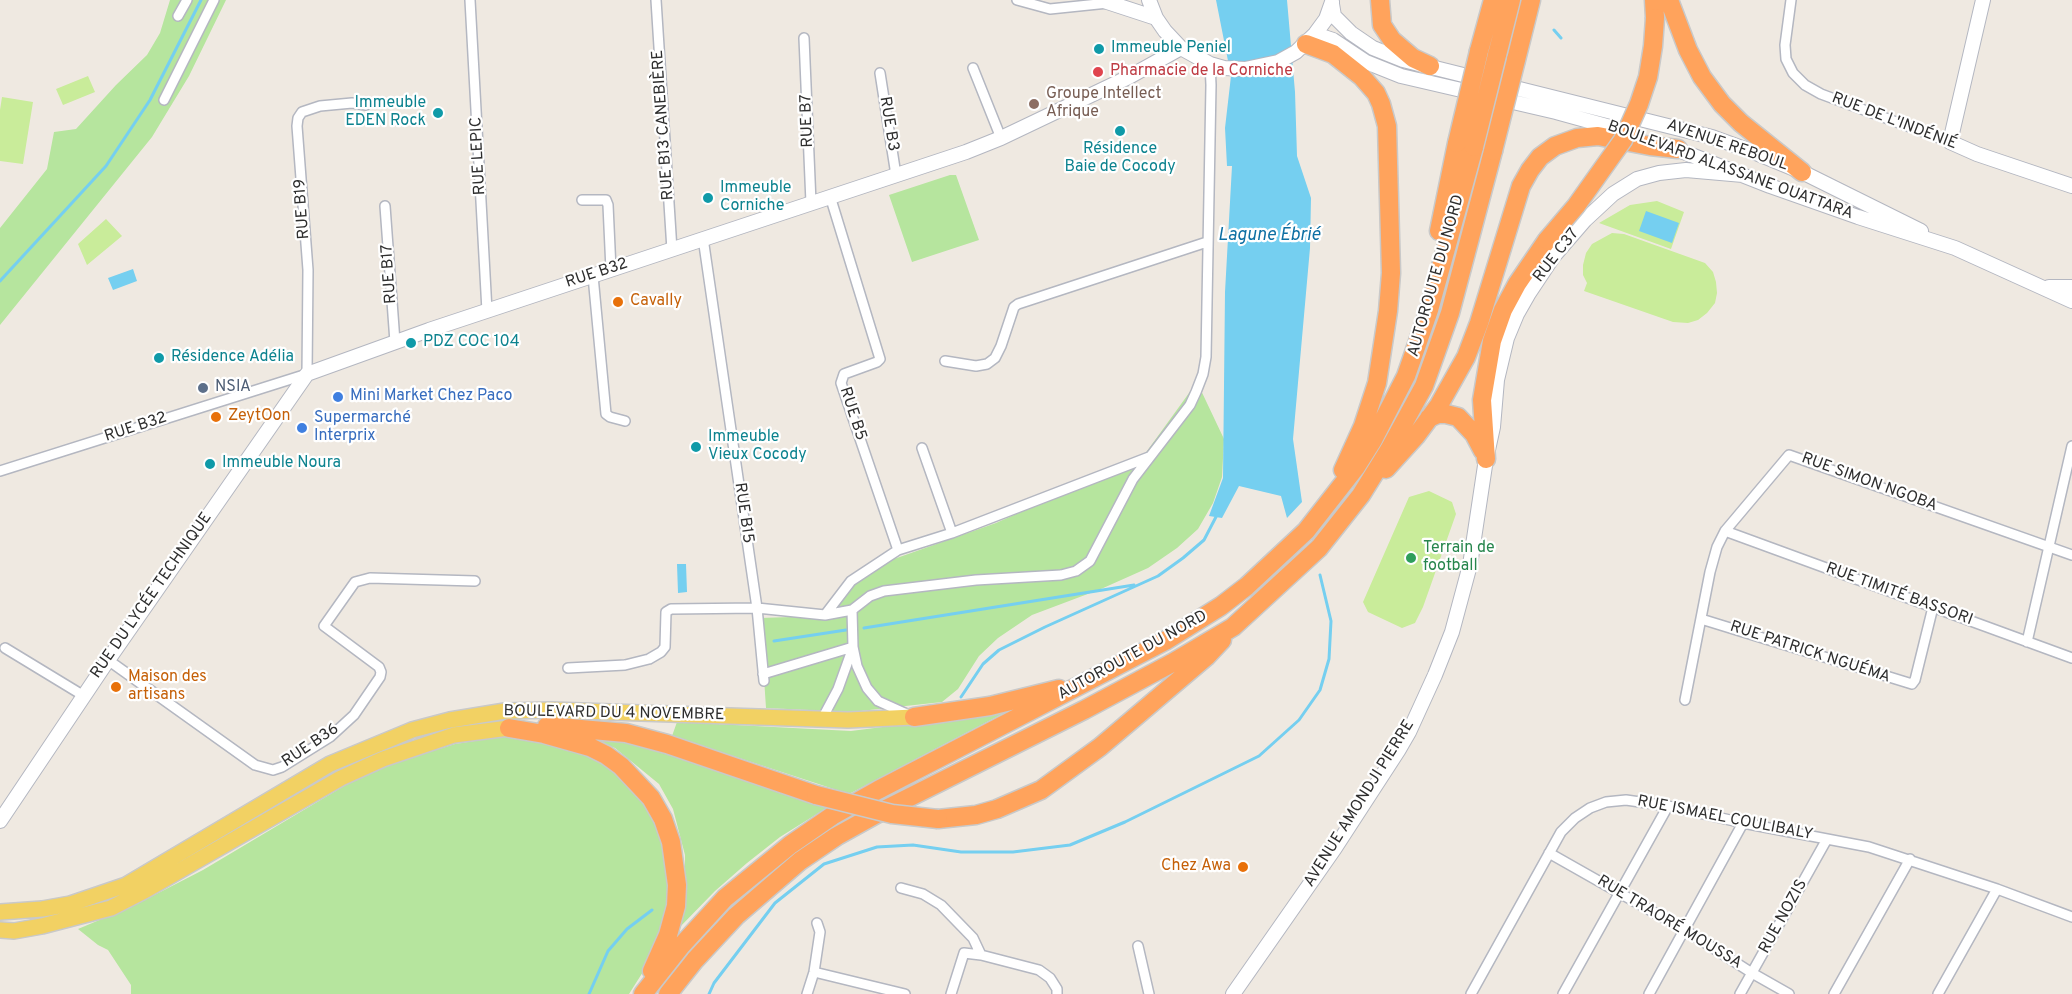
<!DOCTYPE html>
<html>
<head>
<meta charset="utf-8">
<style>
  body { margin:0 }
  canvas { display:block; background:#efe9e1 }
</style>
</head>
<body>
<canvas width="2072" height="994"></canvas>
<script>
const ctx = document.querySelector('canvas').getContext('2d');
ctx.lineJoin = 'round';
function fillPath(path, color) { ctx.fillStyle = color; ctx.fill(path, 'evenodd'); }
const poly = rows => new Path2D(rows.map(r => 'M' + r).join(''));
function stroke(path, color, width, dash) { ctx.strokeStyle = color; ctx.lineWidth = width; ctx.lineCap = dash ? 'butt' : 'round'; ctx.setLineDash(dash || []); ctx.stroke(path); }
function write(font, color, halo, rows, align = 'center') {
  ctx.font = font + ' Overpass,sans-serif'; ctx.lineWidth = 4.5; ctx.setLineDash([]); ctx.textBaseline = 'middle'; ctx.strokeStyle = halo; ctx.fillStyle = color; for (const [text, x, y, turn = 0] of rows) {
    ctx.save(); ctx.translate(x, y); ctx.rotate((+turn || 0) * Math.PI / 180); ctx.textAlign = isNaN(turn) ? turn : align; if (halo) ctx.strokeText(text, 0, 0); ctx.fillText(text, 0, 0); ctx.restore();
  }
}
fillPath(poly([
  [170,0,226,0,189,76,152,137,0,325,0,228,47,169,54,132,76,129,116,85,147,55,160,33],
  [950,175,956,175,979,240,912,262,889,195],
  [1197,382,1224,439,1222,477,1213,503,1198,529,1177,548,1148,568,1101,589,1032,615,998,638,979,656,958,689,942,702,851,712,766,708,760,618,822,616,852,586,894,559,996,523,1142,458],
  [1008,711,849,794,672,736,677,722,851,731],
  [507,736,562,746,607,763,642,798,666,844,669,905,648,964,629,994,131,994,131,985,108,950,98,945,78,929,135,905,203,870,344,786,384,766,455,744],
  [596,740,623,742,665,753,828,807,780,837,747,863,715,891,678,929,685,902,685,855,673,809,659,784,615,748]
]), '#b6e59e');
fillPath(poly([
  [88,76,95,92,63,105,56,89],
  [2,97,33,102,23,164,0,161,0,110],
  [1657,201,1684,212,1671,249,1599,223,1630,205],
  [106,219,122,236,87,265,78,244],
  [1612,233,1624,234,1705,263,1713,272,1716,282,1717,293,1715,303,1707,313,1698,320,1688,323,1673,322,1584,291,1587,283,1583,275,1583,265,1586,253,1592,244],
  [1429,491,1452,502,1456,514,1423,607,1415,623,1402,628,1368,612,1363,602,1409,497]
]), '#c9ec9a');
fillPath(poly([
  [1216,0,1287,0,1295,92,1297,156,1311,198,1310,248,1293,439,1302,502,1287,518,1281,496,1239,486,1222,518,1209,516,1223,478,1225,292,1232,166,1227,166,1225,128,1231,76],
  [1646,211,1679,223,1672,243,1639,231],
  [133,269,137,281,113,290,108,278],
  [677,564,686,564,687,592,678,593]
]), '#75cff0');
stroke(poly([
  [1554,30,1561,38],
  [0,281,106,166,150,100,201,0],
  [864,628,1134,585],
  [774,641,846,630],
  [961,697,983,664,999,650,1045,627,1158,576,1183,558,1204,540,1218,513],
  [589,994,608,951,627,929,652,910],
  [709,994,714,983,775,903,824,864,877,847,913,845,961,852,1013,852,1070,845,1125,822,1259,756,1299,720,1320,690,1329,659,1331,621,1320,575]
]), '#75cff0', 3);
const street = poly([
  [470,0,487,311],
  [656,0,672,250],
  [1017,0,1050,9,1108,3],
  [1791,0,1785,45,1786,59,1793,73,1805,85,1821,94,1950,142],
  [178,16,187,0],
  [804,38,811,203],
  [973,68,1001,138],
  [880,73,896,175],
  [164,100,214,0],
  [830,196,880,359,877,362,844,374,841,383,898,550],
  [582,200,606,200,608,205,611,270],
  [385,206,395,342],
  [703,238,757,608,764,681],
  [593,276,606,414,610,417,625,421],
  [945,361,976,366,987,364,995,358,1001,346,1014,307,1018,304,1207,242],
  [922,448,952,533],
  [0,471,307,374,308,270,297,126,298,118,302,112,320,106,352,103,366,105],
  [1725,531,2072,658],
  [825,615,851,581,898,550,952,533,1149,457],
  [1701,619,1912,684,1915,680,1933,607],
  [2027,642,2072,446],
  [5,648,84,696],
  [108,660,255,765,273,770,282,767,330,737,354,715,380,677,381,672,379,667,324,626,355,582,370,578,475,581],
  [568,668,625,665,649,659,661,652,665,647,666,612,671,609,757,608,825,615,852,610],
  [763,674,853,647],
  [1685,700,1710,572,1717,547,1725,531,1789,455,2072,555],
  [909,715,878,701,867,688,857,666,853,647,852,610,870,596,884,591,976,580,1061,575,1076,571,1090,561,1133,479,1190,405,1196,392,1203,374,1206,357,1211,85,1210,64],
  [822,719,838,689,852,650],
  [1549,853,1685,930,1752,973,1789,994],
  [901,888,923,894,941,905,973,938,981,955],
  [1138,946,1149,994],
  [814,972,905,994],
  [807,994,814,972,820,932,817,923],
  [951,994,964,953,981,955,1039,970,1050,978,1057,989,1057,994],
  [1471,994,1561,832,1575,818,1590,808,1606,802,1626,800,1668,806,1743,823,1869,847,1997,889,2072,917],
  [1563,994,1668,806],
  [1649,994,1743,823],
  [1740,994,1827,839],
  [1834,994,1910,859],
  [1938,994,1997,889]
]);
const secondary = poly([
  [1101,0,1156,18],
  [1149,0,1156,18,1165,31,1181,48,1210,64,1224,68,1245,69,1278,62,1296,52,1315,34,1326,19,1332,2],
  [1983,0,1950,142,1977,154,2072,186],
  [1332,4,1334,16,1351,33,1373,48,1403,60,1712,137,1756,153,1802,172,1921,231],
  [1315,34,1333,40,1366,62,1401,76,1556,112,1636,134],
  [1671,147,1770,186,1858,217,1955,248,2072,301],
  [2049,287,2072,287],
  [0,821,108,660,307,374,429,330,966,152,1001,138,1129,77,1181,48],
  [1233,994,1335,848,1398,751,1409,732,1435,675,1452,632,1470,565,1486,459,1493,427,1497,380,1507,338,1517,314,1529,293,1553,257,1585,220,1613,194,1637,179,1659,173,1686,170,1743,175]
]);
const primary = poly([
  [0,912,42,909,70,904,126,885,330,764,412,730,450,720,505,711,552,710,848,720,914,717],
  [0,930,14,931,42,926,111,908,146,890,341,778,383,759,454,735,509,728]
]);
const highway = poly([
  [1380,0,1382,25,1392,40,1413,58,1430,66],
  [1654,0,1655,18],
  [1669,0,1688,50,1702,77,1722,104,1741,123,1802,172],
  [1306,44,1333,54,1362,77,1376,93,1381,104,1387,126,1391,273,1388,311,1377,383,1363,426,1343,470],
  [1479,51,1493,0],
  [1497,55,1511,0],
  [1516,60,1531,0],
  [1439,231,1457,143],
  [1429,418,1438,414,1446,414,1458,417,1474,434,1483,451],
  [1486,459,1482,400,1492,341,1503,310,1517,284,1547,240],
  [1386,469,1416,436,1439,405,1466,357,1479,323,1521,186,1530,170,1540,157,1555,146,1577,138,1598,136,1650,146,1678,149],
  [914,717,990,706,1059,689],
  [547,726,626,733,667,744,816,795],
  [509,728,544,734,590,747,606,755,621,766,651,798,663,819,671,842,677,885,676,906,668,935,652,971],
  [938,819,976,815,997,809,1041,790,1100,747,1206,657,1222,640],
  [643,994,681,946,725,898,790,845,832,816,878,790,1165,641,1221,606,1247,586,1306,531,1356,467,1373,440,1406,376,1429,310,1474,147],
  [668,994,695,960,736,916,800,861,837,836,882,811,1084,710,1172,663,1233,627,1319,548,1361,495,1389,450,1424,386,1450,313,1493,151]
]);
stroke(street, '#b4b7c1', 12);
stroke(secondary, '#b4b7c1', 16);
stroke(primary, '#c9c9c9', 18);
stroke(highway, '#c9c9c9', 21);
stroke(street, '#fff', 9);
stroke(secondary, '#fff', 14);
stroke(primary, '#f2d163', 15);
stroke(highway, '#ffa35c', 18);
const highwayBridge = poly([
  [1457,143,1479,51],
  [1474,147,1497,55],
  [1493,151,1516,60],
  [1547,240,1576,206,1623,140,1639,104,1648,77,1653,46,1655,18],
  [816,795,892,814,938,819]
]);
stroke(highwayBridge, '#c9c9c9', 21, []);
stroke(highwayBridge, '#ffa35c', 18);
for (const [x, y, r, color] of [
  [1099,49,6,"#0f9aa8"],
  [1098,72,6,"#e0444e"],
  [1034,104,6,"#8d6e63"],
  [438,113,6,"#0f9aa8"],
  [1120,131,6,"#0f9aa8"],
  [708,198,6,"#0f9aa8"],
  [618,302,6,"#e8710a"],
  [411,343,6,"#0f9aa8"],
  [159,358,6,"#0f9aa8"],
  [203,388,6,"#5c6f8a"],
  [338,397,6,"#3f7fe0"],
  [216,417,6,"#e8710a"],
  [302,428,6,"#3f7fe0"],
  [696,447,6,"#0f9aa8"],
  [210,464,6,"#0f9aa8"],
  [1411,558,6,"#2e9e5b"],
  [116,687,6,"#e8710a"],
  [1243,867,6,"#e8710a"]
]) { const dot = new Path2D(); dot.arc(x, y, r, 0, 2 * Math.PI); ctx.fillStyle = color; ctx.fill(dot); stroke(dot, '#fff', 2); }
write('16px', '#0d838f', '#fff', [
  ["Immeuble Peniel",1111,49],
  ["Immeuble",426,104,"right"],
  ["EDEN Rock",426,122,"right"],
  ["Résidence",1120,150,"center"],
  ["Baie de Cocody",1120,168,"center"],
  ["Immeuble",720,189],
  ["Corniche",720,207],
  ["PDZ COC 104",423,343],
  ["Résidence Adélia",171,358],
  ["Immeuble",708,438],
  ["Vieux Cocody",708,456],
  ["Immeuble Noura",222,464]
], 'left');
write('16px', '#be3a42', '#fff', [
  ["Pharmacie de la Corniche",1110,72]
], 'left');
write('16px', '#785e54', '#fff', [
  ["Groupe Intellect",1046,95],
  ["Afrique",1046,113]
], 'left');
write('16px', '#2e2e2e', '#fff', [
  ["RUE B7",808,121,-92],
  ["RUE DE L'INDÉNIÉ",1894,122,21],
  ["RUE B3",888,124,81],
  ["RUE B13 CANEBIÈRE",664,125,-94],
  ["AVENUE REBOUL",1727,146,19],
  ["RUE LEPIC",479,156,-93],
  ["BOULEVARD ALASSANE OUATTARA",1730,171,20],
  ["RUE B19",303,209,-94],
  ["RUE C37",1557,256,-52],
  ["RUE B17",390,274,-94],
  ["RUE B32",597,274,-18],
  ["AUTOROUTE DU NORD",1437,276,-74],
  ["RUE B5",852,414,72],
  ["RUE B32",136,428,-18],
  ["RUE SIMON NGOBA",1869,483,20],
  ["RUE B15",743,513,82],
  ["RUE TIMITÉ BASSORI",1899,595,20],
  ["RUE DU LYCÉE TECHNIQUE",152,596,-55],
  ["RUE PATRICK NGUÉMA",1810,653,18],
  ["AUTOROUTE DU NORD",1133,656,-29],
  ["BOULEVARD DU 4 NOVEMBRE",614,714,1],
  ["RUE B36",311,746,-34],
  ["AVENUE AMONDJI PIERRE",1360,804,-58],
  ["RUE ISMAEL COULIBALY",1725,819,11],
  ["RUE NOZIS",1784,917,-61],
  ["RUE TRAORÉ MOUSSA",1669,923,31]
]);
write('16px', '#c56008', '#fff', [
  ["Cavally",630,302],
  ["ZeytOon",228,417],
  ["Maison des",128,678],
  ["artisans",128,696],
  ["Chez Awa",1231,867,"right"]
], 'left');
write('16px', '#4e5e75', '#fff', [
  ["NSIA",215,388]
], 'left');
write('16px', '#366cbe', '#fff', [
  ["Mini Market Chez Paco",350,397],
  ["Supermarché",314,419],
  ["Interprix",314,437]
], 'left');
write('16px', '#27864d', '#fff', [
  ["Terrain de",1423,549],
  ["football",1423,567]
], 'left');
write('italic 18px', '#0d6fa3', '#fff', [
  ["Lagune Ébrié",1269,236]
]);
</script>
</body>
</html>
